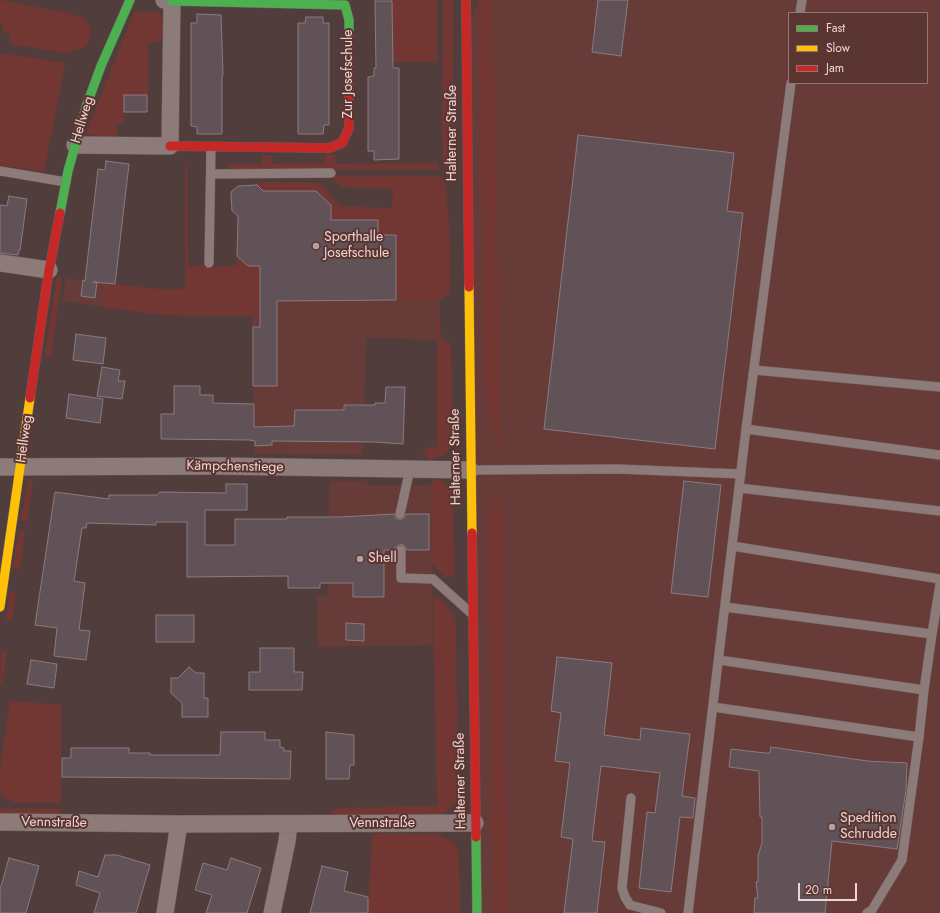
<!DOCTYPE html>
<html>
<head>
<meta charset="utf-8">
<style>
  body { margin:0 }
  #map { position:relative; width:940px; height:913px; overflow:hidden; background:#513d3b; font-family:Jost,sans-serif }
  canvas { display:block }
  .legend { position:absolute; left:788px; top:12px; width:140px; height:72px; box-sizing:border-box; background:#5b3531; border:1px solid #967571; margin:0; padding:5px 7px; list-style:none; font-size:12px; color:#eed5d2 }
  .legend li { display:flex; align-items:center; gap:8px; height:20px }
  .legend b { width:20px; border:1px solid #967571 }
  .scale { position:absolute; left:798px; top:883px; width:59px; height:18px; box-sizing:border-box; border:2px solid #eed5d2; border-top:0; padding-left:5px; font-size:12px; line-height:14px; white-space:nowrap; color:#eed5d2; -webkit-text-stroke:3px #5b3531; paint-order:stroke }
</style>
</head>
<body>
<div id="map">
<canvas width="940" height="913"></canvas>
<ul class="legend">
<li><b style="height:5px;background:#4caf50"></b>Fast</li>
<li><b style="height:5px;background:#ffc107"></b>Slow</li>
<li><b style="height:5px;background:#c62828"></b>Jam</li>
</ul>
<div class="scale">20 m</div>
</div>
<script>
const ctx = document.querySelector('canvas').getContext('2d');
ctx.lineJoin = 'round';
function fillPath(path, color) { ctx.fillStyle = color; ctx.fill(path, 'evenodd'); }
const poly = rows => new Path2D(rows.map(r => 'M' + r).join(''));
function stroke(path, color, width, dash) { ctx.strokeStyle = color; ctx.lineWidth = width; ctx.lineCap = dash ? 'butt' : 'round'; ctx.setLineDash(dash || []); ctx.stroke(path); }
function write(font, color, halo, rows, align = 'center') {
  ctx.font = font + ' Jost,sans-serif'; ctx.lineWidth = 4; ctx.setLineDash([]); ctx.textBaseline = 'middle'; ctx.strokeStyle = halo; ctx.fillStyle = color; for (const [text, x, y, turn = 0] of rows) {
    ctx.save(); ctx.translate(x, y); ctx.rotate((+turn || 0) * Math.PI / 180); ctx.textAlign = isNaN(turn) ? turn : align; if (halo) ctx.strokeText(text, 0, 0); ctx.fillText(text, 0, 0); ctx.restore();
  }
}
fillPath(poly([
  [479,0,940,0,940,913,477,913,466,29],
  [789,13,927,13,927,83,789,83],
  [66,278,107,283,104,307,62,301],
  [440,300,440,323,438,321,437,340,366,338,363,455,254,454,252,316,260,315,260,301],
  [329,481,367,481,367,485,431,485,433,645,317,647,317,596,328,596]
]), '#663b38');
fillPath(poly([
  [0,0,69,13,87,19,92,33,86,47,65,53,10,44,10,34,2,32,3,24,0,23],
  [394,0,437,0,437,62,393,62,392,1],
  [443,0,453,0,453,146,449,171,446,169,443,157,442,134],
  [478,0,493,0,501,444,497,440,491,425,486,405],
  [134,12,156,12,160,14,163,20,162,41,148,43,148,95,124,95,124,123,117,123,117,138,96,138,96,135,86,134],
  [0,53,65,63,44,172,0,165],
  [325,154,335,154,335,164,438,163,438,170,229,169,229,164,262,164,262,155,271,155,272,164,325,163],
  [185,164,187,164,188,266,237,266,237,256,248,266,260,267,260,316,160,315,104,307,107,283,158,289,185,289],
  [331,176,438,176,445,181,450,235,450,293,440,300,396,300,396,235,378,235,378,220,331,220,331,205,316,191,263,191,257,185,257,182,320,183,340,206,392,208,393,189,342,187],
  [57,276,62,277,51,357,45,356],
  [437,320,440,323,441,340,451,343,453,444,446,454,428,461,428,455,421,455,429,447,437,447],
  [34,475,27,522,20,521,29,480],
  [436,478,448,485,453,495,454,575,448,579,432,564,431,485],
  [502,494,508,913,493,913,489,525,489,516,493,504],
  [19,530,25,531,20,569,13,568],
  [10,592,16,593,12,621,6,620],
  [435,596,441,598,453,614,456,621,458,796,455,802,445,813,437,815,331,815,332,810,342,808,437,806,433,598],
  [1,651,7,651,2,685,0,684],
  [10,701,61,705,61,803,16,803,5,798,0,791,0,769],
  [0,808,61,809,61,814,0,814],
  [374,834,438,834,454,843,455,842,459,855,460,913,368,913,372,838]
]), '#723732');
const building = poly([
  [598,0,628,0,621,56,592,52,598,0],
  [375,1,392,1,393,68,399,68,399,159,374,160,374,151,368,151,368,77,374,76,374,68,376,68,375,1],
  [197,14,221,15,223,75,222,75,222,134,197,134,197,127,191,126,191,23,197,23,197,14],
  [306,17,323,17,323,23,329,23,329,125,324,125,323,134,298,134,298,23,305,23,306,17],
  [124,95,147,95,147,112,124,112,124,95],
  [578,135,734,153,727,211,743,213,715,449,544,429,578,135],
  [106,161,129,164,115,284,93,282,97,282,95,298,81,296,83,280,85,281,98,169,105,170,106,161],
  [257,185,263,191,316,191,331,205,331,220,378,220,378,235,396,235,396,300,277,301,277,386,253,386,253,327,260,327,260,266,248,266,237,256,238,216,232,211,231,192,238,186,257,185],
  [9,196,27,199,20,250,19,250,18,255,0,253,0,205,7,206,9,196],
  [76,334,106,338,103,364,73,360,76,334],
  [102,367,120,370,118,381,125,381,122,399,97,396,102,367],
  [174,386,200,386,200,395,213,395,213,403,254,404,254,427,294,426,295,410,344,410,344,405,375,405,375,403,385,403,386,387,405,387,403,444,374,442,272,441,272,445,255,446,255,441,249,440,161,439,161,414,174,414,174,386],
  [69,394,103,399,100,423,66,418,69,394],
  [684,481,721,485,708,597,671,593,684,481],
  [226,484,247,484,247,510,205,510,205,545,235,545,235,519,287,519,287,517,341,517,394,514,396,518,399,520,404,518,406,514,429,514,429,550,407,550,404,545,401,544,396,547,395,550,384,550,384,597,353,597,353,583,320,583,320,588,288,588,288,576,187,577,187,522,156,522,156,525,87,523,86,528,82,528,74,581,85,583,79,630,90,631,86,660,54,656,57,628,35,625,55,492,109,499,109,495,157,495,160,492,226,493,226,484],
  [156,615,194,615,194,642,156,642,156,615],
  [346,623,364,624,364,641,346,640,346,623],
  [260,648,294,648,294,672,303,672,302,690,249,690,249,672,260,672,260,648],
  [557,657,612,663,604,735,640,740,641,728,690,734,682,796,695,798,693,818,680,817,671,892,639,888,647,812,655,813,660,773,601,766,592,841,605,842,597,913,564,913,573,839,561,837,570,763,555,761,561,713,551,711,557,657],
  [31,660,57,664,54,688,27,684,31,660],
  [189,667,196,673,204,673,204,698,208,698,208,717,182,717,182,703,171,693,171,678,178,678,189,667],
  [221,732,265,732,265,740,280,740,280,747,284,748,284,751,291,751,290,779,62,777,62,758,71,758,71,748,129,748,129,753,150,753,150,755,220,755,221,732],
  [326,732,354,735,354,765,350,765,349,779,326,779,326,732],
  [771,747,867,761,907,763,906,790,897,849,832,841,825,913,754,913,755,898,758,898,756,882,758,882,758,856,762,843,762,817,760,817,759,771,729,767,731,749,765,753,770,753,771,747],
  [105,855,117,855,150,865,136,913,94,913,100,893,76,885,79,871,98,877,105,855],
  [9,858,39,866,26,913,0,913,0,890,9,858],
  [231,858,261,868,247,913,206,913,212,895,195,890,203,863,227,870,231,858],
  [322,866,348,872,344,891,368,897,368,913,310,913,322,866]
]);
fillPath(building, '#605256');
stroke(building, '#8a7b80', 1);
const lane = poly([
  [800,13,802,0],
  [0,171,66,182],
  [211,174,331,173],
  [209,263,211,147],
  [754,370,940,387],
  [746,429,940,455],
  [470,470,618,469,741,474],
  [739,488,940,511],
  [400,514,410,469],
  [732,546,940,579],
  [401,550,401,578,433,579,471,613],
  [725,607,932,634,924,690],
  [932,634,940,584],
  [719,660,924,690,919,737],
  [713,707,919,737,902,860,872,910,867,913],
  [631,798,622,888,625,897,630,905,661,913],
  [688,913,746,429,791,83]
]);
const street = poly([
  [75,145,170,146,172,1,164,0],
  [0,263,49,270],
  [0,467,219,466,470,470],
  [0,822,179,824,475,823],
  [165,913,179,824],
  [272,913,287,841,289,824]
]);
const fast = poly([
  [172,1,345,5,349,20,349,40],
  [60,213,68,171,86,107,101,66,130,0],
  [476,837,477,913]
]);
const slow = poly([
  [469,287,472,533],
  [0,607,30,398]
]);
const jam = poly([
  [466,0,469,287],
  [170,146,329,148,342,143,349,128,349,40],
  [30,398,49,270,60,213],
  [472,533,476,837]
]);
stroke(lane, '#6d5b59', 10);
stroke(street, '#6d5b59', 18);
stroke(fast, '#6d5b59', 10);
stroke(slow, '#6d5b59', 10);
stroke(jam, '#6d5b59', 10);
stroke(lane, '#8c7b79', 9);
stroke(street, '#8c7b79', 17);
stroke(fast, '#4caf50', 9);
stroke(slow, '#ffc107', 9);
stroke(jam, '#c62828', 9);
for (const [x, y, r, color] of [
  [316,246,4,"#b7a09d"],
  [360,559,4,"#b7a09d"],
  [832,827,4,"#b7a09d"]
]) { const dot = new Path2D(); dot.arc(x, y, r, 0, 2 * Math.PI); ctx.fillStyle = color; ctx.fill(dot); stroke(dot, '#5b3531', 1.5); }
write('14px', '#eed5d2', '#5b3531', [
  ["Zur Josefschule",349,74,-90],
  ["Hellweg",83,120,-73],
  ["Halterner Straße",453,133,-90],
  ["Hellweg",25,439,-82],
  ["Halterner Straße",456,457,-91],
  ["Kämpchenstiege",235,467,1],
  ["Halterner Straße",461,781,-91],
  ["Vennstraße",54,823,1],
  ["Vennstraße",382,824]
]);
write('14px', '#eed5d2', '#5b3531', [
  ["Sporthalle",324,238],
  ["Josefschule",324,254],
  ["Shell",368,559],
  ["Spedition",840,819],
  ["Schrudde",840,835]
], 'left');
</script>
</body>
</html>
